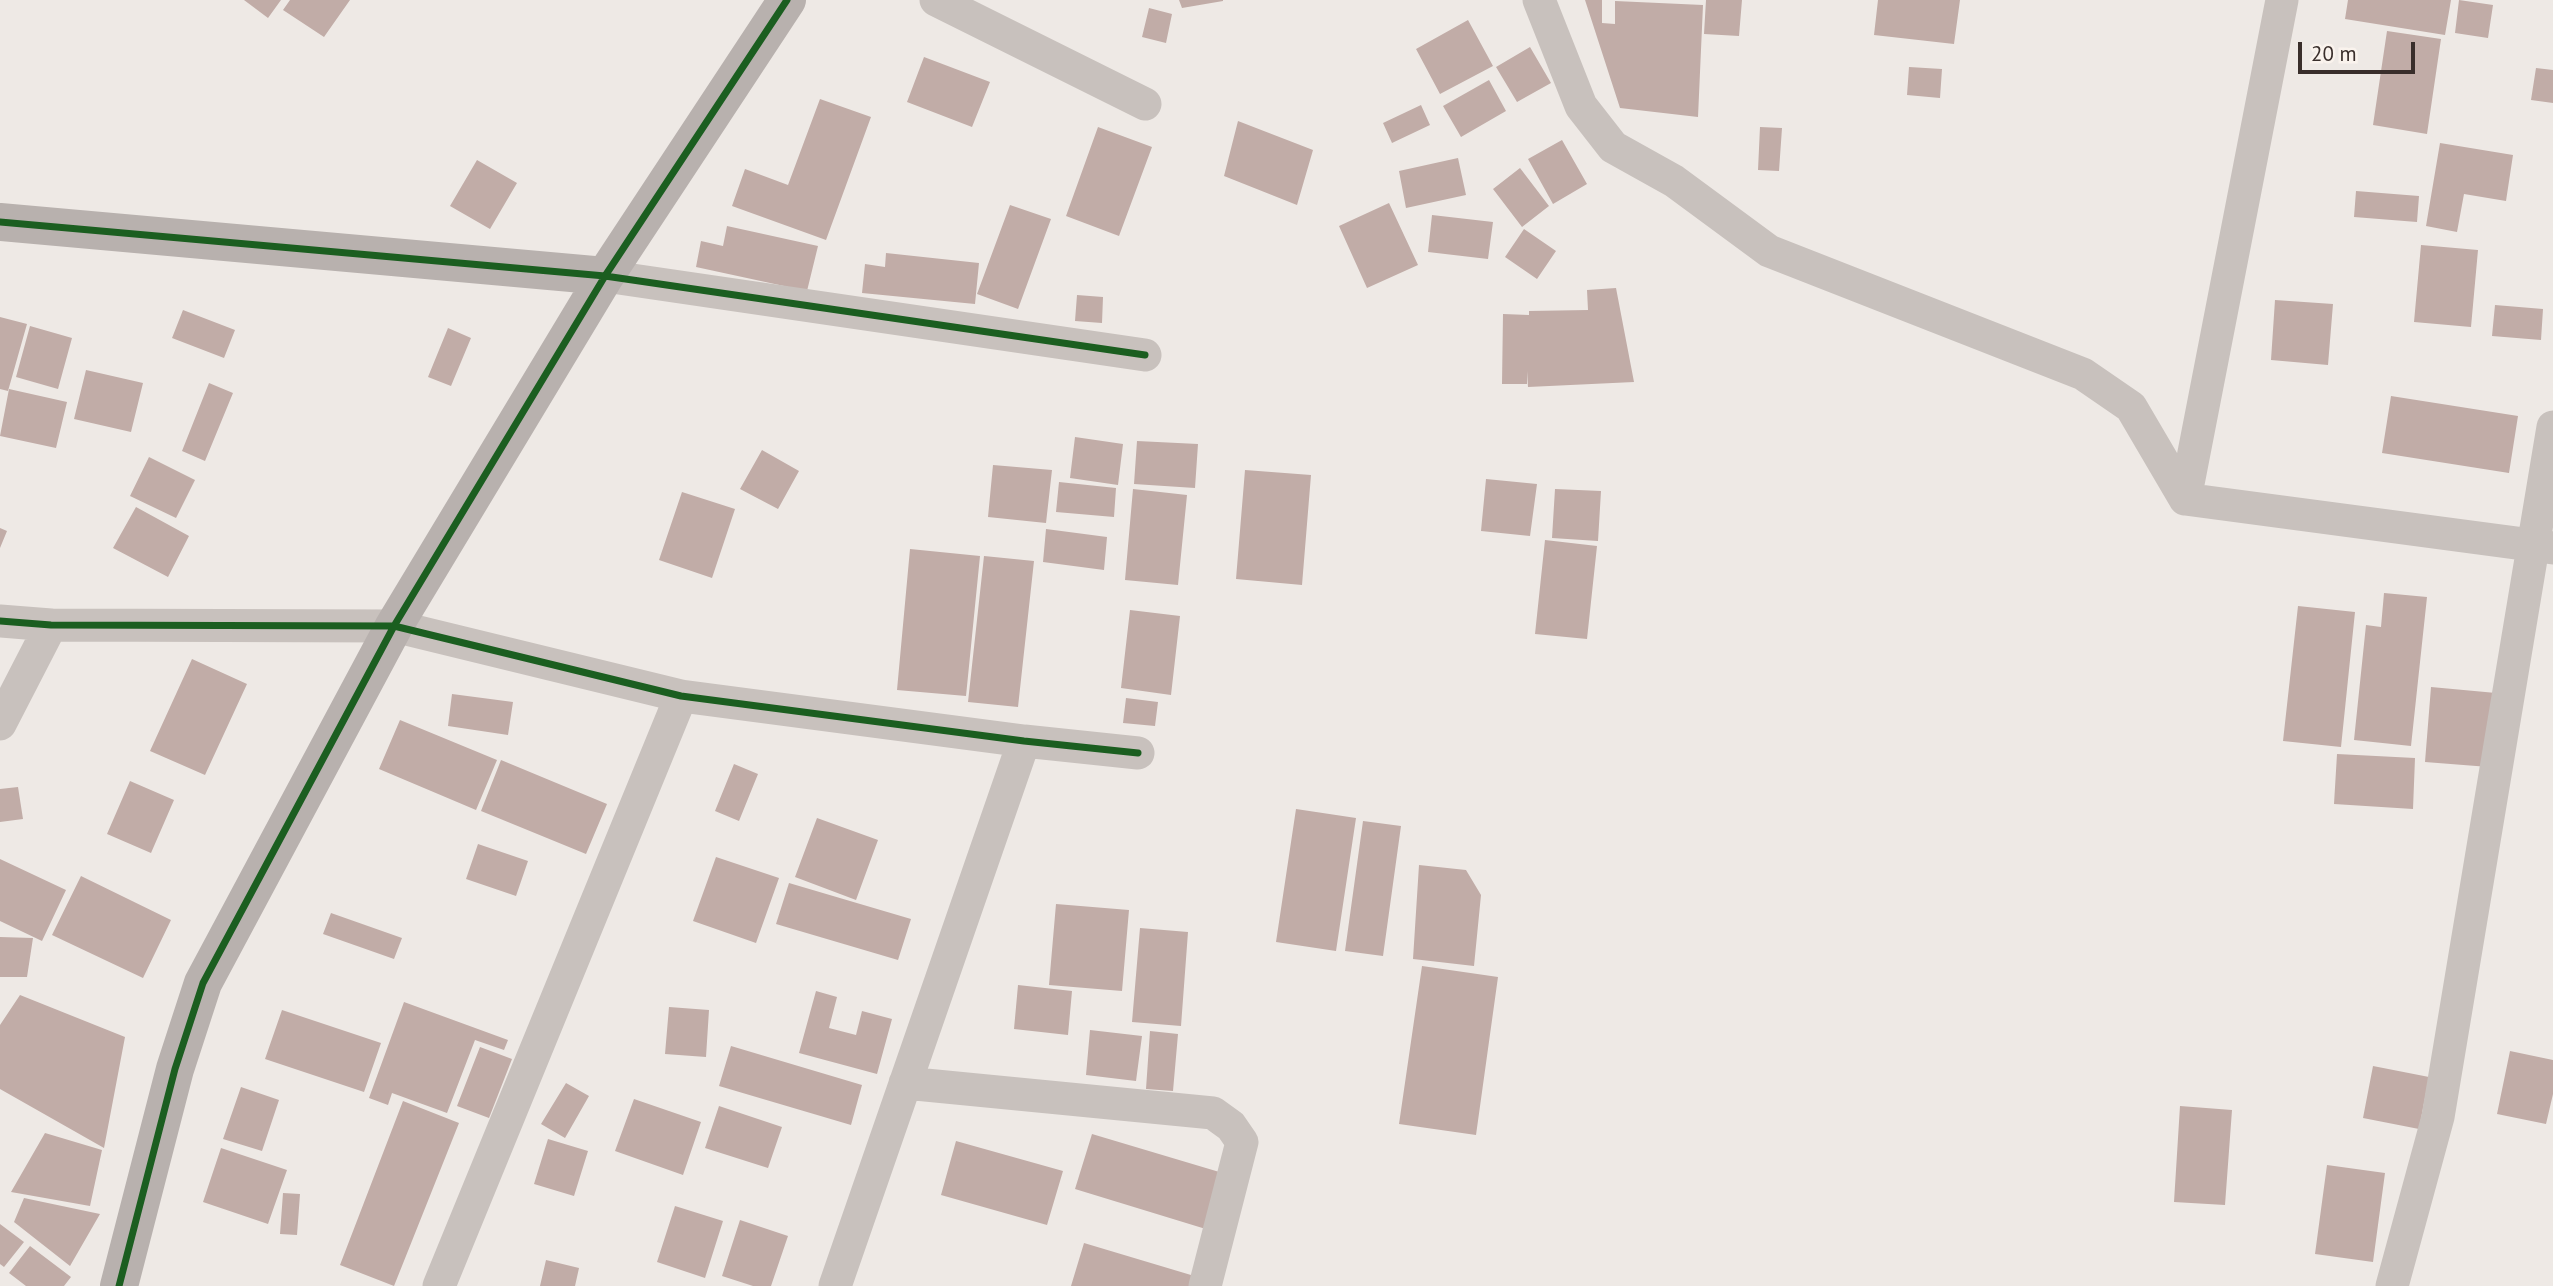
<!DOCTYPE html>
<html>
<head>
<meta charset="utf-8">
<style>
  body { margin:0 }
  #map { position:relative; width:2553px; height:1286px; overflow:hidden; background:#eee9e5; font-family:"PT Sans",sans-serif }
  canvas { display:block }
  .scale { position:absolute; left:2298px; top:42px; width:117px; height:32px; box-sizing:border-box; border:4px solid #392e2b; border-top:0; padding-left:9px; font-size:21px; line-height:24px; white-space:nowrap; color:#392e2b; -webkit-text-stroke:5px #faf3ed; paint-order:stroke }
</style>
</head>
<body>
<div id="map">
<canvas width="2553" height="1286"></canvas>
<div class="scale">20 m</div>
</div>
<script>
const ctx = document.querySelector('canvas').getContext('2d');
ctx.lineJoin = 'round';
function fillPath(path, color) { ctx.fillStyle = color; ctx.fill(path, 'evenodd'); }
const poly = rows => new Path2D(rows.map(r => 'M' + r).join(''));
function stroke(path, color, width, dash) { ctx.strokeStyle = color; ctx.lineWidth = width; ctx.lineCap = dash ? 'butt' : 'round'; ctx.setLineDash(dash || []); ctx.stroke(path); }
fillPath(poly([
  [244,0,281,0,268,18],
  [290,0,350,0,324,37,283,10],
  [1179,0,1223,0,1223,1,1182,8],
  [1585,0,1602,0,1602,23,1615,24,1615,1,1703,5,1698,117,1620,108],
  [1706,0,1742,0,1739,36,1704,34],
  [1878,0,1960,0,1954,44,1874,35],
  [2348,0,2451,0,2445,35,2345,19],
  [2459,0,2493,5,2488,38,2455,33],
  [1149,8,1172,14,1166,43,1142,37],
  [1468,20,1493,66,1440,94,1416,49],
  [2387,31,2441,39,2427,134,2373,125],
  [1530,47,1551,83,1517,102,1496,67],
  [924,57,990,82,972,127,907,102],
  [1909,67,1942,69,1940,98,1907,95],
  [2536,68,2553,70,2553,103,2531,100],
  [1489,80,1506,111,1461,137,1443,106],
  [820,99,871,117,826,240,732,206,745,169,788,185],
  [1421,105,1430,125,1392,143,1383,123],
  [1238,121,1313,150,1297,205,1224,176],
  [1098,127,1152,147,1119,236,1066,216],
  [1760,127,1782,128,1779,171,1758,170],
  [1562,140,1587,184,1553,204,1528,159],
  [2440,143,2513,155,2506,201,2464,194,2457,232,2426,226],
  [1458,158,1466,195,1406,208,1399,171],
  [477,160,517,183,490,229,450,206],
  [1520,168,1549,206,1522,227,1493,189],
  [2356,191,2419,196,2417,222,2354,217],
  [1389,203,1418,265,1367,288,1339,226],
  [1010,205,1051,219,1018,309,977,294],
  [1432,215,1493,222,1488,259,1428,252],
  [727,226,818,246,807,291,696,267,701,241,723,246],
  [1524,229,1556,251,1537,279,1505,257],
  [2421,245,2478,250,2471,327,2414,322],
  [886,253,979,263,975,304,862,293,865,264,885,267],
  [1616,288,1634,382,1528,387,1527,371,1527,384,1502,384,1503,314,1529,315,1529,311,1588,310,1587,290],
  [1077,295,1103,297,1102,323,1075,321],
  [2275,300,2333,304,2328,365,2271,360],
  [2495,305,2543,309,2541,340,2492,336],
  [183,310,235,330,224,358,172,338],
  [0,317,27,324,8,391,0,389],
  [30,326,72,338,58,389,16,377],
  [448,328,471,338,451,386,428,377],
  [86,370,143,383,131,432,74,419],
  [209,383,233,393,205,461,182,451],
  [9,389,67,402,56,448,0,436],
  [2391,396,2518,416,2509,473,2382,453],
  [1075,437,1123,444,1118,485,1070,478],
  [1137,441,1198,444,1195,488,1134,484],
  [762,450,799,471,778,509,740,489],
  [149,457,195,480,176,518,130,496],
  [993,465,1052,470,1046,523,988,517],
  [1245,470,1311,475,1302,585,1236,579],
  [1486,479,1537,484,1530,536,1481,531],
  [1059,482,1116,488,1114,517,1056,512],
  [1133,489,1187,495,1178,585,1125,580],
  [1555,489,1601,491,1598,541,1552,538],
  [682,492,735,509,712,578,659,560],
  [136,507,189,536,168,577,113,548],
  [0,528,7,531,0,548],
  [1046,529,1107,537,1104,570,1043,562],
  [1545,540,1597,546,1587,639,1535,634],
  [910,549,980,556,966,696,897,690],
  [984,556,1034,561,1018,707,968,702],
  [2384,593,2427,597,2411,746,2354,740,2366,625,2381,627],
  [2298,606,2355,612,2341,747,2283,741],
  [1130,610,1180,616,1171,695,1121,688],
  [192,659,247,684,205,775,150,751],
  [2431,687,2496,693,2489,767,2425,762],
  [452,694,513,702,508,735,448,726],
  [1126,698,1158,702,1155,726,1123,723],
  [400,720,497,760,476,810,379,769],
  [2337,754,2415,758,2413,809,2334,804],
  [501,760,607,804,586,854,481,811],
  [734,764,758,774,739,821,715,811],
  [130,781,174,800,151,853,107,834],
  [18,787,23,819,0,822,0,789],
  [1296,809,1356,818,1336,951,1276,942],
  [817,818,878,840,856,900,795,877],
  [1363,821,1401,826,1383,956,1345,951],
  [478,844,528,861,516,896,466,879],
  [716,857,779,878,756,943,693,921],
  [0,859,66,890,42,941,0,921],
  [1419,865,1466,870,1481,895,1474,966,1413,959],
  [81,876,171,920,143,978,52,935],
  [789,883,911,919,898,960,776,924],
  [1056,904,1129,910,1122,991,1049,985],
  [331,913,402,938,394,959,323,934],
  [1140,928,1188,932,1181,1026,1132,1022],
  [0,937,33,938,27,977,0,977],
  [1422,966,1498,977,1476,1135,1399,1124],
  [1018,985,1072,991,1068,1035,1014,1029],
  [816,991,837,997,829,1028,856,1035,862,1011,892,1019,877,1074,799,1053],
  [20,995,125,1037,104,1148,0,1089,0,1025],
  [404,1002,508,1040,504,1050,475,1040,447,1113,392,1093,388,1105,369,1098],
  [669,1007,709,1010,706,1057,665,1054],
  [282,1010,381,1043,364,1092,265,1059],
  [1090,1030,1142,1036,1136,1081,1086,1075],
  [1150,1031,1178,1034,1173,1091,1146,1089],
  [731,1046,862,1085,851,1125,719,1086],
  [480,1047,512,1059,489,1118,457,1106],
  [2510,1051,2553,1060,2553,1094,2546,1124,2497,1114],
  [2373,1066,2429,1077,2419,1129,2363,1118],
  [566,1083,589,1096,565,1138,541,1124],
  [241,1087,279,1100,262,1151,223,1139],
  [634,1099,701,1122,683,1175,615,1151],
  [403,1101,459,1123,394,1286,340,1265],
  [719,1106,782,1127,768,1168,705,1148],
  [2180,1106,2232,1110,2225,1205,2174,1202],
  [45,1133,102,1150,90,1206,11,1192],
  [1092,1134,1226,1174,1209,1230,1075,1189],
  [548,1139,588,1151,574,1196,534,1184],
  [956,1141,1063,1171,1047,1225,941,1195],
  [221,1148,287,1170,268,1224,203,1202],
  [2327,1165,2385,1173,2373,1262,2315,1254],
  [283,1193,300,1194,297,1235,280,1234],
  [24,1198,100,1214,70,1266,14,1222],
  [675,1206,723,1221,705,1278,657,1262],
  [740,1220,788,1236,771,1286,753,1286,722,1276],
  [0,1224,24,1242,4,1267,0,1264],
  [1084,1243,1201,1278,1199,1286,1071,1286],
  [30,1246,71,1277,64,1286,26,1286,9,1273],
  [546,1260,579,1268,575,1286,540,1286]
]), '#c1aca7');
stroke(poly([
  [936,0,1145,104],
  [1539,0,1581,106,1613,147,1674,181,1769,251,2083,374,2131,407,2185,499],
  [605,276,1145,355],
  [2185,499,2282,0],
  [2185,499,2553,548],
  [0,621,51,625,394,626,681,696,1024,741,1138,753],
  [0,724,51,625],
  [905,1083,1213,1113,1231,1126,1242,1142,1205,1286],
  [439,1286,681,696],
  [835,1286,1024,741],
  [2392,1286,2438,1117,2553,427]
]), '#c8c1bd', 33);
stroke(poly([
  [0,222,605,276],
  [119,1286,175,1069,203,983,394,626,605,276,787,0]
]), '#b8b1ae', 38);
stroke(poly([
  [0,222,605,276,1145,355],
  [0,621,51,625,394,626,681,696,1024,741,1138,753],
  [119,1286,175,1069,203,983,394,626,605,276,787,0]
]), '#1b5e20', 7);
</script>
</body>
</html>
